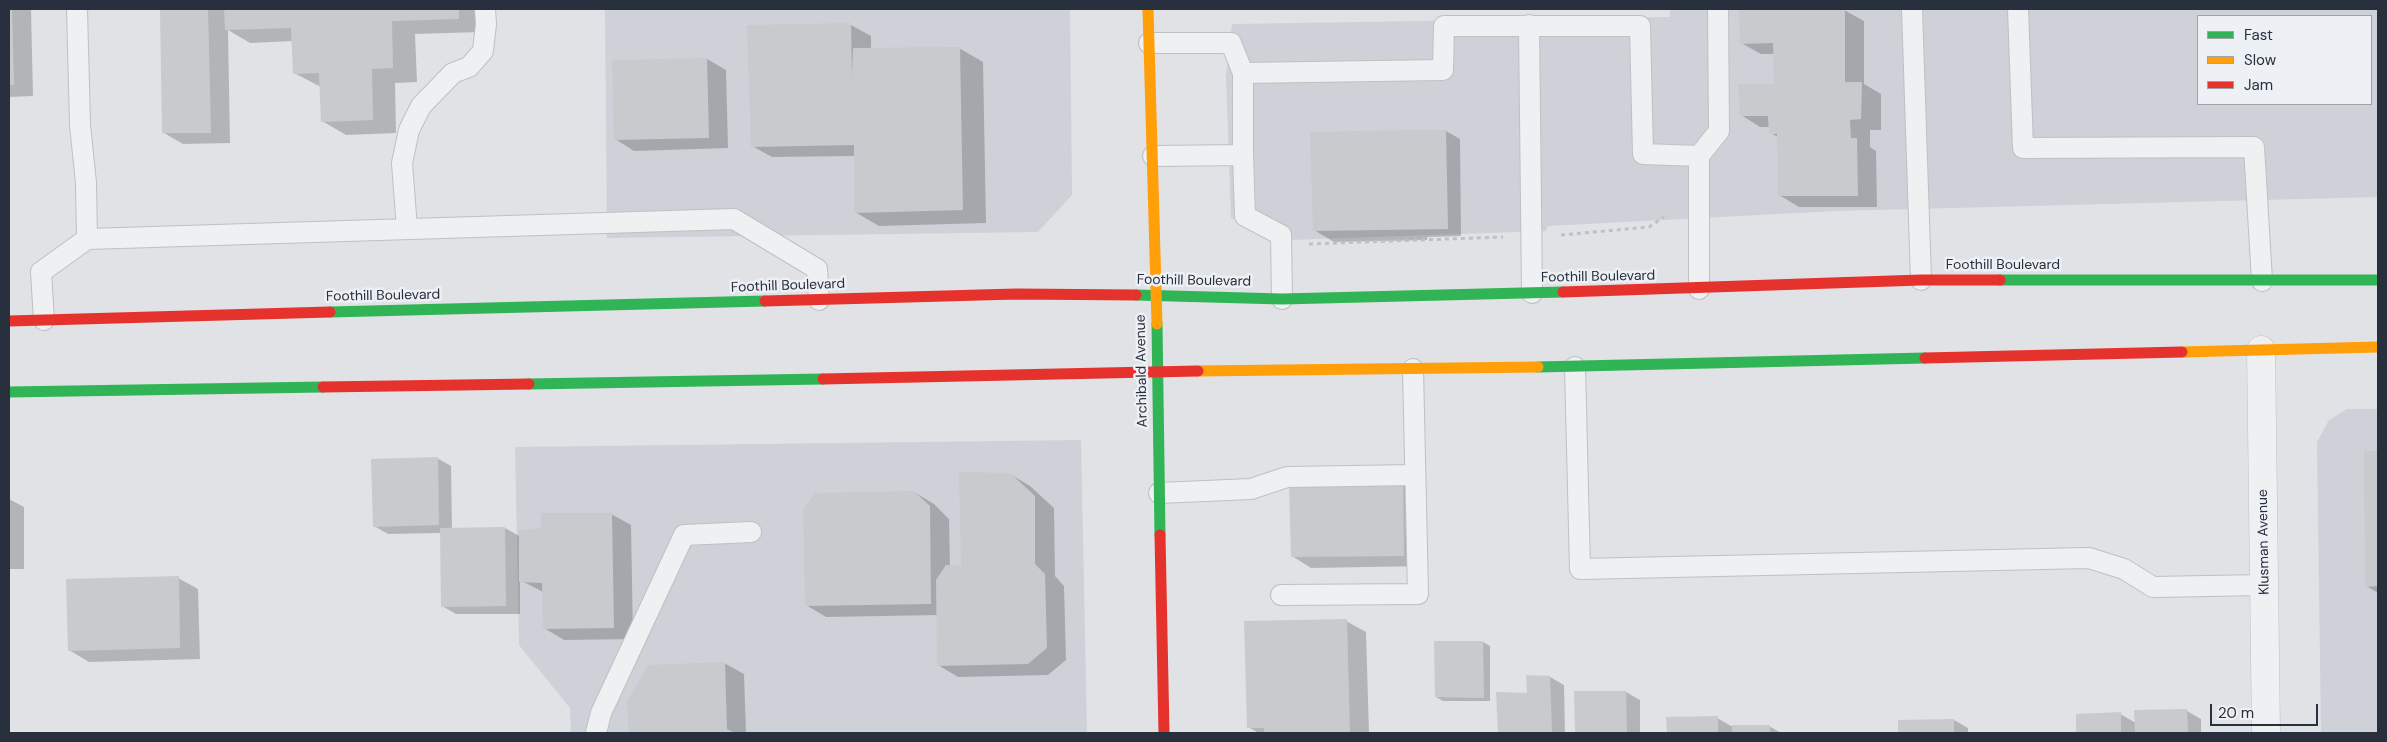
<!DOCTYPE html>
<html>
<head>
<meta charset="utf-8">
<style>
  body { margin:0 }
  #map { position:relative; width:2387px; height:742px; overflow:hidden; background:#e0e2e5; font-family:"DM Sans",sans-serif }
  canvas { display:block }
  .frame { position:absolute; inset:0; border:10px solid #282f3d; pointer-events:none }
  .legend { position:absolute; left:2197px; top:15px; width:175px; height:90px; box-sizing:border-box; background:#edf0f5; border:1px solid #9ea3ab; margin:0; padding:6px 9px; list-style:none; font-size:15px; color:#282f3d }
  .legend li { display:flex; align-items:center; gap:10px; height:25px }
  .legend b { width:25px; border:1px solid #9ea3ab }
  .scale { position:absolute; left:2210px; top:704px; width:108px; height:22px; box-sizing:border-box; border:2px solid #282f3d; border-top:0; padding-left:6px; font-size:15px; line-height:18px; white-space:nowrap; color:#282f3d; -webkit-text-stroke:4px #edf0f5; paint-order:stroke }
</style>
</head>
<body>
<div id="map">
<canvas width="2387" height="742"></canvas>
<div class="frame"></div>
<ul class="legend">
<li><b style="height:6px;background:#30b455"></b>Fast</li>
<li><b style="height:6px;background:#ff9f0a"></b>Slow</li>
<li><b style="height:6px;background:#e5322d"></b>Jam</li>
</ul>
<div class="scale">20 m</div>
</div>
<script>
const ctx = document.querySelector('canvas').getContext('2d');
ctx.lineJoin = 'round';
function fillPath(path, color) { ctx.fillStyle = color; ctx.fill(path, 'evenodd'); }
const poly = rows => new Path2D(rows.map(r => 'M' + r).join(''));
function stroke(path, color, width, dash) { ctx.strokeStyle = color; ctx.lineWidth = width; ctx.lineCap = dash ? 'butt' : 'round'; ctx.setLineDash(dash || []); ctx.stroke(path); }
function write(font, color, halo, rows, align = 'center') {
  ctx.font = font + ' "DM Sans",sans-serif'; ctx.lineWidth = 5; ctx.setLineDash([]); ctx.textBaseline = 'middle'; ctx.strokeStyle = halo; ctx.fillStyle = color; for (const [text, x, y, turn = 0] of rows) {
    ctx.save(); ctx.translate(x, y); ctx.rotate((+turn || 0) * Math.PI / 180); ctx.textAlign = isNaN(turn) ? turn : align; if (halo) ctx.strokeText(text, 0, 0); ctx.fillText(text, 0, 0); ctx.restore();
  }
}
fillPath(poly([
  [605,9,1070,9,1072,195,1038,232,607,238],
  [1670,9,2378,9,2378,197,1836,211,1548,226,1546,231,1290,240,1231,218,1226,75,1232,24,1670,17],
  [2198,16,2371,16,2371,104,2198,104],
  [2347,409,2378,409,2378,733,2321,733,2317,442,2329,420],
  [1081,440,1087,733,571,733,570,708,519,645,515,447]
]), '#ced1d8');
fillPath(poly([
  [9,9,31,9,33,96,9,97],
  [161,9,482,9,482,32,415,34,417,82,395,83,396,133,346,135,322,121,321,87,294,73,293,41,250,43,228,30,230,143,183,144,164,133],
  [1844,10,1864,21,1864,84,1881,94,1881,130,1870,130,1870,147,1876,151,1877,207,1799,207,1779,195,1778,137,1770,133,1770,127,1760,127,1741,115,1776,86,1775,54,1761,54,1741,43],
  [851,25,871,36,871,49,959,48,983,62,986,223,879,226,855,212,855,156,772,157,752,146,749,26],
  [707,59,726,70,728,148,634,151,615,139],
  [1446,131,1460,139,1461,236,1427,237,1427,240,1334,242,1314,230],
  [2365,452,2378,452,2378,593,2366,586],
  [437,458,451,466,452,529,505,528,521,537,542,529,611,514,631,525,633,639,564,640,544,628,543,592,520,580,520,614,456,614,442,606,442,533,388,534,374,526],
  [1010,474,1030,486,1054,508,1055,576,1064,586,1066,660,1048,675,958,677,938,665,938,615,826,617,806,605,914,492,934,504,949,519,950,567,962,567],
  [1402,484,1422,496,1424,566,1311,568,1292,556],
  [9,499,24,507,24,569,9,569],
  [178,578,198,589,200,659,89,662,69,650],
  [1346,621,1366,632,1369,733,1259,733,1248,727],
  [1483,642,1490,646,1490,701,1443,701,1436,697],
  [724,663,744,674,746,733,630,733,629,702],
  [1550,677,1564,685,1565,733,1499,733,1498,693,1529,694],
  [1626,692,1640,700,1640,733,1577,733,1575,693],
  [2187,711,2201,719,2201,733,2077,733,2077,715,2120,714,2136,723],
  [1668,718,1717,718,1731,726,1769,726,1781,733,1668,733],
  [1954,720,1968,728,1968,733,1899,733,1899,721]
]), '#0003');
fillPath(poly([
  [9,9,12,9,14,85,9,85],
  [160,9,208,9,211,133,162,133],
  [224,9,459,9,459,19,392,21,393,68,372,69,373,120,321,122,319,73,293,74,291,28,225,30],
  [1845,9,1845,82,1862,82,1861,119,1850,120,1851,138,1857,138,1858,196,1778,196,1777,134,1769,134,1768,116,1740,116,1738,84,1774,84,1773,43,1740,44,1739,10],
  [851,23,852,77,853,48,960,47,963,210,854,213,854,145,751,147,747,25],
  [707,58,709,138,614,140,612,60],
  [1407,130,1446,130,1448,229,1313,231,1310,132],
  [2364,451,2378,451,2378,586,2365,587],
  [438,457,439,525,373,527,371,459],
  [959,472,1010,473,1035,496,1035,564,1045,574,1047,648,1028,664,937,666,936,580,946,565,961,566],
  [1403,483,1404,556,1291,557,1289,484],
  [914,491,930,506,931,604,805,606,803,510,815,493],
  [541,513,612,513,614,628,543,629,542,583,519,582,519,530,541,528],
  [505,527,506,606,441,607,440,528],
  [179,576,180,648,68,651,66,579],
  [1347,619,1350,733,1264,733,1264,728,1247,728,1244,621],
  [1434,641,1483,641,1484,698,1435,697],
  [725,662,727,729,735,733,629,733,627,702,648,665],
  [1526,675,1550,676,1552,733,1498,733,1496,692,1527,693],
  [1574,691,1626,691,1627,733,1575,733],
  [2187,709,2188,733,2135,733,2134,710],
  [2121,712,2121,733,2076,733,2076,714],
  [1718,716,1718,733,1667,733,1666,717],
  [1954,719,1954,733,1898,733,1898,720],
  [1732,725,1770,725,1770,733,1732,733]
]), '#c8cacd');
const lane = poly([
  [77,9,80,125,86,183,87,239],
  [1912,9,1921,280],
  [2018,9,2023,148,2254,147,2262,281],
  [1529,25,1532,293],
  [1149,43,1231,43,1243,73],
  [1243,155,1245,216,1281,235,1282,299],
  [1153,156,1243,155,1243,73,1443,70,1444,26,1640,26,1643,154,1699,156,1699,289],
  [1699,156,1719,131,1718,9],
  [407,229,402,163,409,130,421,106,453,73,469,67,483,51,486,24,485,9],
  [44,320,41,272,87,239,734,219,817,269,819,300],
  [1575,367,1580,569,2089,558,2124,569,2153,587,2264,585],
  [1159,493,1251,489,1287,477,1415,475],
  [1281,595,1418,594,1413,369],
  [596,733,601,713,684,535,751,532]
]);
const street = poly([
  [2261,350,2266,733]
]);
stroke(lane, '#bec0c3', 22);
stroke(street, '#bec0c3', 29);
stroke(poly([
  [1561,235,1649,227,1664,217],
  [1309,244,1503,237]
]), '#bec0c5', 3, [4, 4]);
stroke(lane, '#eff0f1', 20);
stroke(street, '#eff0f1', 28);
stroke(poly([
  [2000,280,2378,280],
  [1136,295,1282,299,1563,292],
  [330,312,765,301],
  [1157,324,1160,535],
  [1538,367,1925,358],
  [529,384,823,379],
  [9,392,323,387]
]), '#30b455', 11);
stroke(poly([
  [1148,9,1157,324],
  [2182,352,2378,347],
  [1198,371,1538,367]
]), '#ff9f0a', 11);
stroke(poly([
  [1563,292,1921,280,2000,280],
  [765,301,1016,294,1136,295],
  [9,321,330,312],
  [1925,358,2182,352],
  [823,379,1198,371],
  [323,387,529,384],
  [1160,535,1164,733]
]), '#e5322d', 11);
write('14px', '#282f3d', '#edf0f5', [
  ["Foothill Boulevard",2003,265],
  ["Foothill Boulevard",1598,277,-1],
  ["Foothill Boulevard",1194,281,1],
  ["Foothill Boulevard",788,286,-2],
  ["Foothill Boulevard",383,296,-1],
  ["Archibald Avenue",1142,371,-91],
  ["Klusman Avenue",2264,542,-91]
]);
</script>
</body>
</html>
